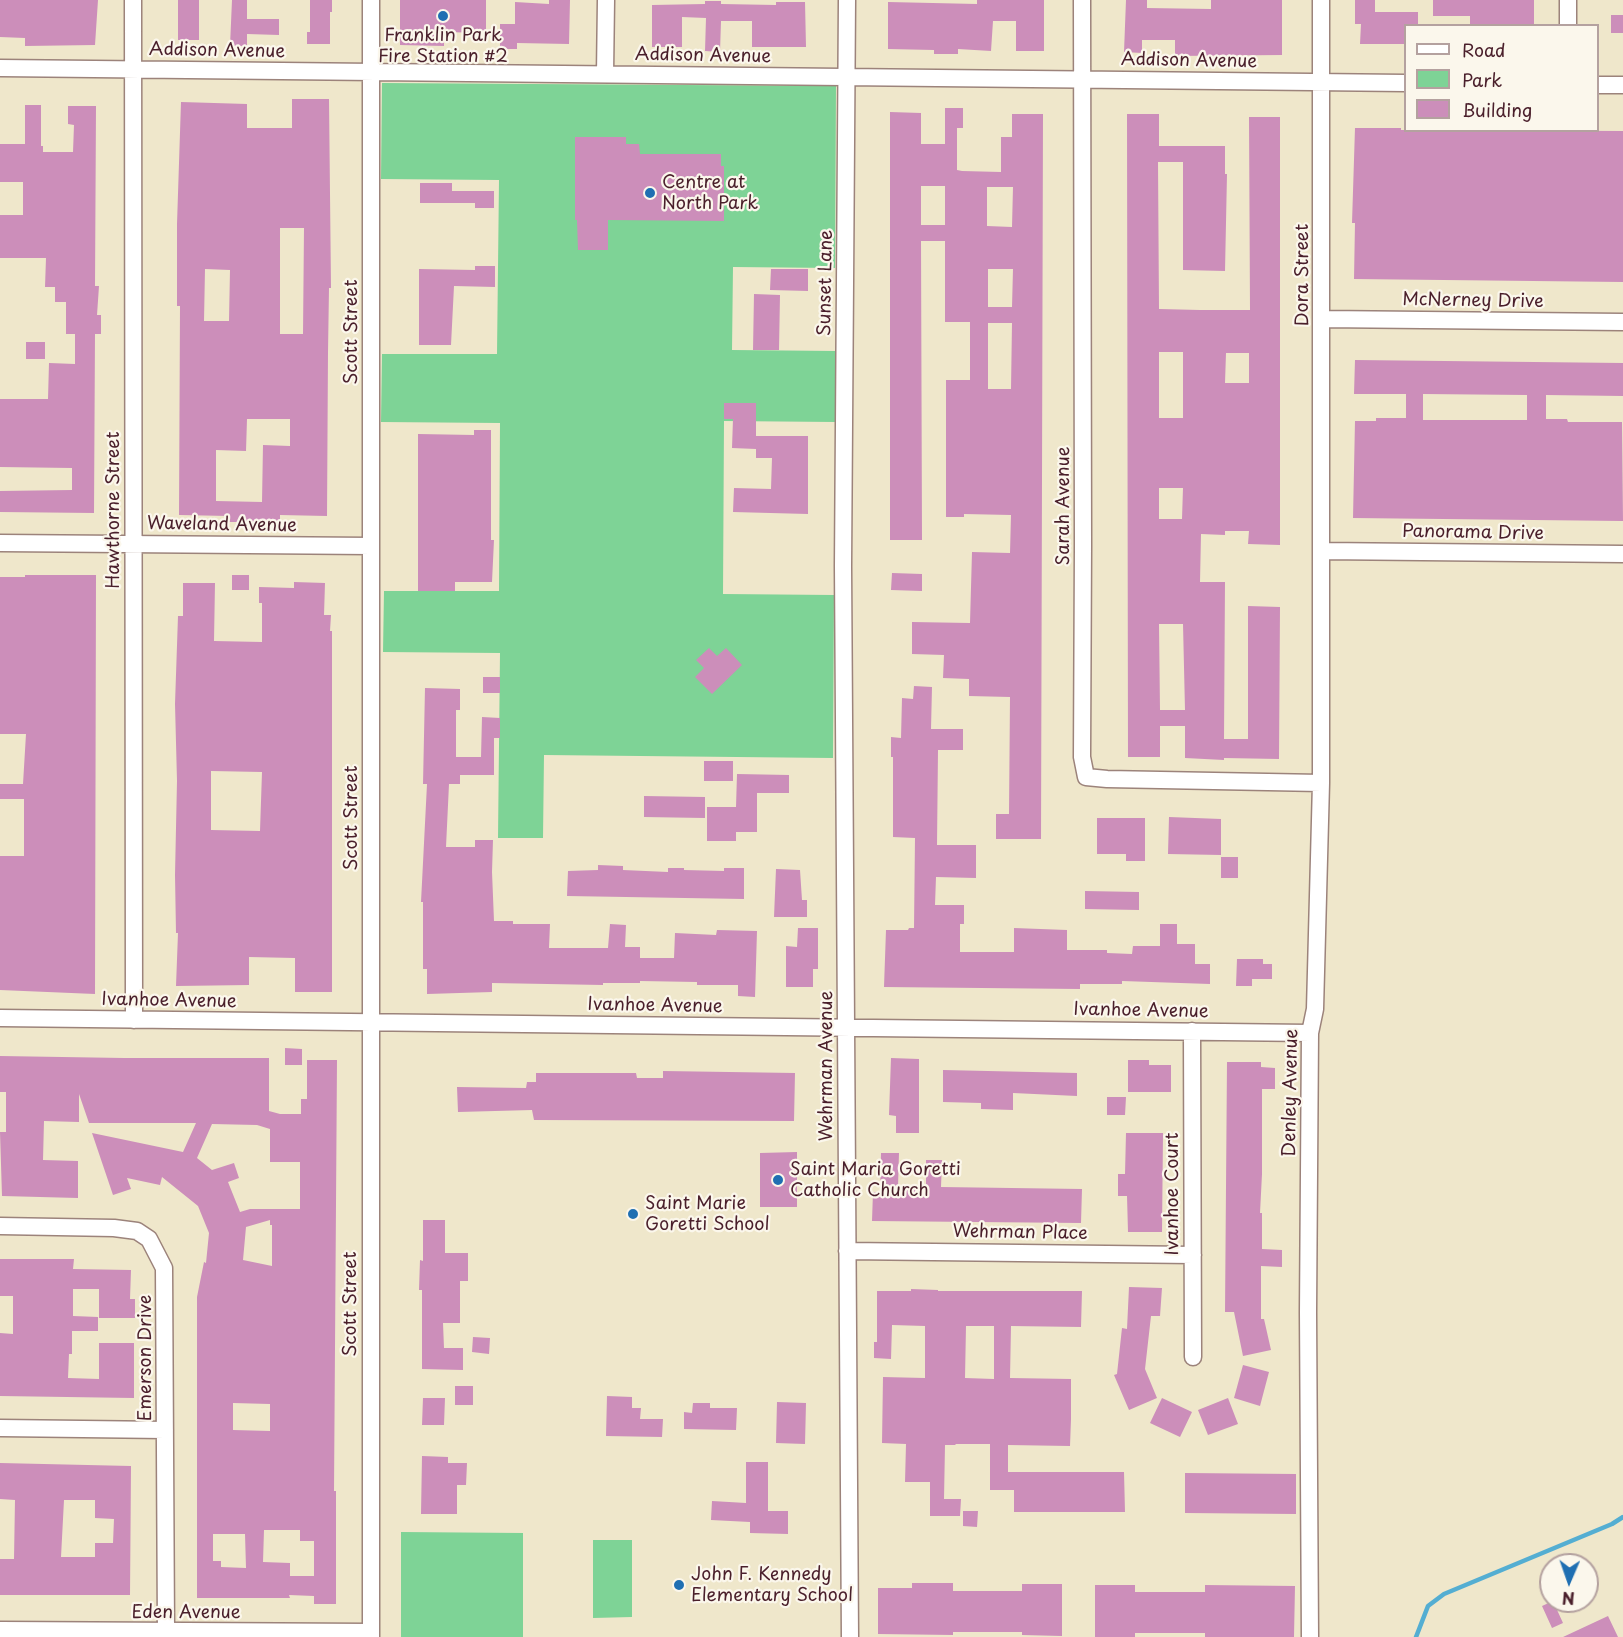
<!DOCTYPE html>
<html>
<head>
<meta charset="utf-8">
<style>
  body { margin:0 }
  #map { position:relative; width:1623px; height:1637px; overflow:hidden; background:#efe7cb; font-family:"Playpen Sans",sans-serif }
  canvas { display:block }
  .legend { position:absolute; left:1404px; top:24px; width:195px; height:108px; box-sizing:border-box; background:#fbf7ec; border:2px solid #b4a19f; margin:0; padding:8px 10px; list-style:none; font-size:18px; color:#4a1f2b }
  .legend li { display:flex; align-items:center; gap:12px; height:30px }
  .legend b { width:30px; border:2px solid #b4a19f }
  .north { position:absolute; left:1539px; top:1553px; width:60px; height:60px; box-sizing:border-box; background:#fbf7ec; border:2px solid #b4a19f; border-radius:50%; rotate:182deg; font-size:16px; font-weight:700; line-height:24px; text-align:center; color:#4a1f2b }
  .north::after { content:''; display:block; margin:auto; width:21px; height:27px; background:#1f6fb2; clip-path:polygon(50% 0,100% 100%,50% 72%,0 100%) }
</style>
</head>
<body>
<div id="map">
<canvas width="1623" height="1637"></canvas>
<ul class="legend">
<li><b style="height:8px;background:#fff"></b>Road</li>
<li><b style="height:16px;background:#7ed396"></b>Park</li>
<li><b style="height:16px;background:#cc8eba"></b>Building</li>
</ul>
<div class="north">N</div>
</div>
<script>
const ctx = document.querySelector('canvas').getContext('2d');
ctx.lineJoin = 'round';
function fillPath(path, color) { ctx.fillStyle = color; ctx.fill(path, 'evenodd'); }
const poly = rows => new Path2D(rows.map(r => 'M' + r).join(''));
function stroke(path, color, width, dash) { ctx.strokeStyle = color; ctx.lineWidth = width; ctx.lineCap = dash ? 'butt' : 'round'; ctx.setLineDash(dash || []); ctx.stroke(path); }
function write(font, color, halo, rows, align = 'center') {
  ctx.font = font + ' "Playpen Sans",sans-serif'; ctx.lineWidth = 4.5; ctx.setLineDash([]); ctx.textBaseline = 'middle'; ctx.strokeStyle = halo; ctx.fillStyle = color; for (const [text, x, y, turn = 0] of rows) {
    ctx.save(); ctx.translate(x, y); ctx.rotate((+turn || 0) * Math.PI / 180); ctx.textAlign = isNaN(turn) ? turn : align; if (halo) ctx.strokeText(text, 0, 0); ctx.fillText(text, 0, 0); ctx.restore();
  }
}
fillPath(poly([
  [382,83,836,86,835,268,733,267,732,350,836,351,835,422,724,421,723,594,834,595,833,758,544,755,543,838,498,838,500,653,383,652,384,591,499,591,500,423,381,422,382,354,497,354,499,180,381,179],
  [401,1532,523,1533,523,1637,401,1637],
  [593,1540,632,1540,632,1617,593,1618]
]), '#7ed396');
stroke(poly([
  [1416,1637,1428,1606,1444,1594,1612,1524,1623,1517]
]), '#54aed2', 4.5);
fillPath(poly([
  [0,0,98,0,95,45,25,46,25,38,0,37],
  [178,0,199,0,199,40,178,40],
  [232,0,247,0,247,19,279,19,279,35,247,34,247,46,230,46],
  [310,0,332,0,332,12,330,12,330,44,307,44,307,32,310,32],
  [400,0,486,0,486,33,444,32,444,46,400,45],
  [549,0,570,0,569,44,517,43,517,49,500,49,500,24,515,24,515,2,549,4],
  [977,0,1044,0,1044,51,1016,51,1016,21,993,21,991,51,958,49,958,54,934,54,934,50,888,49,888,2,977,4],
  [1126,0,1147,0,1147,8,1211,9,1211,0,1282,0,1282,55,1175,56,1175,40,1142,40,1142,53,1124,52],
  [1355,0,1375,0,1375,12,1418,12,1418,26,1406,26,1406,44,1360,44,1361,24,1355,24],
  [1433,0,1534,0,1534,26,1470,26,1470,16,1433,16],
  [705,1,721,1,721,4,776,5,776,2,805,2,806,47,752,47,752,21,721,21,720,52,705,51,706,18,682,17,682,47,652,47,652,5,705,4],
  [1611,15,1623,15,1623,33,1611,33],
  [292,99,329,99,331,288,329,288,328,352,327,516,280,515,280,522,229,522,229,516,179,515,180,306,177,306,177,224,181,102,247,104,247,128,292,128],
  [280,228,304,228,303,334,280,334],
  [205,269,230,270,229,321,204,321],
  [247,419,290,419,290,446,263,445,262,502,216,501,216,450,246,451],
  [25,105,41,105,41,146,43,146,43,152,73,152,74,125,68,124,68,106,96,106,95,286,99,286,97,315,101,315,101,334,95,334,94,513,0,512,0,491,72,490,72,468,0,467,0,399,48,399,49,363,75,364,75,334,66,334,66,302,55,302,55,287,45,287,46,258,0,258,0,215,23,215,23,182,0,182,0,144,25,144],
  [945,108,963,108,963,128,957,128,957,170,962,171,1001,172,1001,137,1012,137,1012,114,1043,114,1041,839,996,839,996,814,1009,814,1010,697,969,696,969,679,943,678,944,655,912,654,912,622,970,623,972,552,1010,553,1011,515,964,514,964,517,946,517,946,380,970,380,970,322,945,322,945,241,921,241,922,540,890,540,890,112,921,113,921,144,945,144],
  [921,186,945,186,945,225,921,225],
  [987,187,1013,187,1012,227,987,226],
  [988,269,1013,269,1012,307,988,307],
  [988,323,1012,323,1011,389,988,389],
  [1127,114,1159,114,1159,146,1225,146,1225,174,1227,174,1225,271,1183,270,1183,162,1158,162,1159,309,1200,310,1250,310,1249,117,1280,117,1280,545,1248,544,1249,531,1225,531,1225,535,1201,534,1200,582,1225,582,1224,739,1248,739,1248,606,1280,607,1279,759,1224,758,1224,760,1185,758,1185,726,1160,726,1160,757,1128,757],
  [1159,352,1183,352,1183,418,1159,418],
  [1226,353,1249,353,1249,383,1225,383],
  [1159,488,1183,488,1182,519,1159,519],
  [1159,624,1183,624,1185,710,1160,710],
  [1355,128,1401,128,1401,130,1623,131,1623,282,1354,279,1355,223,1352,223],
  [575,137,626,137,626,144,639,144,640,154,721,154,721,166,724,166,724,221,608,220,608,250,578,250,577,220,575,220],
  [420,183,452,183,452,191,494,191,494,208,475,208,475,203,420,203],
  [475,266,495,266,495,287,454,286,451,345,419,345,419,269,475,270],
  [771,269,808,269,808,291,770,290],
  [754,294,780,295,779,350,753,350],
  [26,342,45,342,45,359,26,359],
  [1355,360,1623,363,1623,396,1546,395,1546,419,1567,419,1568,422,1622,422,1623,521,1353,518,1355,421,1376,421,1376,418,1406,418,1406,394,1354,394],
  [1423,394,1527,395,1527,420,1423,420],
  [724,403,756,403,756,436,808,436,808,514,733,512,734,488,771,489,772,458,756,458,756,449,732,448,733,419,724,419],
  [474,430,491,430,491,540,494,540,492,582,455,582,455,591,418,591,418,434,474,435],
  [892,573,922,574,922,591,891,590],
  [25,575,96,575,95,994,0,990,0,856,24,856,24,799,0,799,0,784,23,784,26,734,0,734,0,577,25,577],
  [232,575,249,575,249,590,232,590],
  [294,582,325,583,324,615,331,615,330,631,332,631,332,992,295,992,295,958,249,957,249,985,176,986,178,933,176,933,175,875,177,781,175,704,178,616,183,616,183,583,215,583,214,641,262,642,262,603,259,603,259,587,294,588],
  [211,771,262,772,260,831,211,830],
  [709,648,717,656,726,648,742,665,712,694,695,677,704,668,696,660],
  [483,677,500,677,500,693,483,693],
  [914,686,932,687,931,729,963,729,963,750,938,750,937,845,976,845,976,878,936,877,935,905,964,905,964,924,960,924,960,952,1014,952,1014,928,1067,930,1067,950,1107,950,1107,953,1132,954,1133,946,1160,946,1160,924,1177,924,1177,944,1195,944,1195,964,1210,964,1210,984,1122,981,1122,984,1080,984,1080,989,884,987,886,930,908,930,909,928,914,928,915,838,893,837,893,757,891,757,891,737,901,738,902,698,913,699],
  [425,688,460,689,460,710,456,710,456,757,481,757,482,717,500,718,500,738,494,738,494,775,460,775,460,784,449,784,446,847,475,847,475,840,493,840,492,872,494,921,513,921,513,924,550,924,549,948,608,948,610,924,626,925,625,947,640,947,640,958,674,958,675,933,716,935,717,930,757,931,755,997,738,996,738,985,697,985,697,982,640,981,640,983,603,983,603,985,492,983,492,992,427,994,427,969,423,969,423,902,421,902,427,784,423,784],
  [704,761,733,761,733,781,704,781],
  [737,774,789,775,789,793,757,793,757,832,736,832,736,841,707,841,707,807,736,807],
  [644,796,705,797,705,818,644,817],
  [1169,817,1221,819,1221,855,1168,854],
  [1097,818,1145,818,1145,861,1126,861,1126,854,1097,854],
  [1221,857,1238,857,1238,878,1221,878],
  [598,865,623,866,623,870,668,872,668,868,684,868,684,870,724,871,724,868,744,868,744,899,567,896,568,871,598,870],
  [776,869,800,870,802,900,807,900,807,917,774,917],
  [1085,891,1139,892,1139,910,1085,909],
  [798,928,818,928,818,969,813,969,813,987,786,987,786,946,797,947],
  [1237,959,1263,959,1263,964,1272,964,1272,979,1252,979,1252,986,1236,986],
  [285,1048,302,1049,302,1065,285,1065],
  [0,1056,124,1058,269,1058,269,1111,280,1114,301,1114,301,1099,307,1099,307,1060,337,1060,334,1491,336,1491,336,1604,314,1604,314,1596,289,1595,290,1598,197,1598,197,1297,204,1262,206,1263,209,1233,198,1206,162,1177,160,1185,127,1178,131,1189,113,1195,92,1133,183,1152,196,1123,89,1123,79,1094,79,1122,44,1121,43,1160,78,1161,78,1198,2,1196,0,1132,6,1132,6,1092,0,1092],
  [212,1124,257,1125,270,1129,270,1162,300,1162,300,1209,250,1209,240,1212,228,1182,239,1178,234,1163,212,1170,197,1158],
  [270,1220,270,1225,272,1225,272,1266,243,1260,246,1227],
  [233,1403,270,1404,270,1431,233,1430],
  [264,1530,300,1530,300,1541,314,1541,314,1576,290,1576,290,1563,263,1562],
  [213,1534,245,1534,246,1568,221,1567,221,1561,213,1561],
  [891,1058,919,1059,919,1133,896,1133,896,1116,889,1115],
  [1128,1060,1149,1060,1149,1065,1171,1065,1171,1092,1128,1092],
  [1227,1062,1261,1062,1261,1067,1275,1068,1275,1089,1262,1089,1262,1174,1260,1213,1262,1213,1262,1249,1282,1250,1282,1267,1261,1266,1261,1319,1264,1319,1271,1350,1243,1356,1234,1312,1225,1312],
  [943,1070,1077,1073,1077,1096,1013,1093,1013,1110,981,1109,981,1103,943,1102],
  [663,1071,795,1073,794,1121,534,1120,532,1110,458,1112,457,1087,526,1088,527,1082,536,1082,536,1073,636,1073,637,1078,663,1078],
  [1107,1097,1126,1097,1125,1115,1107,1115],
  [1126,1133,1163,1133,1162,1232,1128,1232,1127,1196,1118,1196,1118,1174,1125,1174],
  [797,1152,797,1207,760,1207,760,1153],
  [881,1153,899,1153,898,1186,926,1187,926,1160,942,1160,941,1187,1082,1189,1081,1223,872,1221,873,1192,880,1192],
  [423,1220,445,1220,445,1253,468,1253,468,1281,460,1281,460,1323,443,1323,444,1348,463,1348,463,1370,422,1369,422,1290,419,1290,420,1260,423,1261],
  [0,1259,74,1259,73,1269,131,1270,130,1299,135,1299,135,1318,99,1318,99,1289,73,1289,73,1316,98,1317,98,1331,72,1331,72,1354,69,1354,68,1378,99,1379,99,1343,134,1343,134,1398,0,1396,0,1333,13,1334,13,1296,0,1296],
  [1129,1287,1162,1288,1160,1316,1151,1316,1145,1369,1157,1398,1129,1410,1114,1375,1117,1374,1122,1328,1127,1329],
  [911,1289,938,1290,938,1291,1082,1291,1081,1327,1011,1326,1010,1378,1071,1379,1071,1419,1070,1446,1008,1445,1008,1472,1124,1472,1125,1512,1014,1512,1014,1490,990,1490,990,1444,956,1444,955,1445,945,1445,944,1499,961,1499,960,1516,930,1516,930,1482,905,1482,906,1444,882,1443,883,1377,925,1378,925,1326,892,1325,891,1359,874,1358,874,1342,877,1342,877,1291,911,1291],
  [966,1326,994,1326,994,1379,965,1378],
  [473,1337,490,1338,489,1354,472,1352],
  [1243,1365,1269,1372,1260,1406,1234,1398],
  [455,1386,473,1386,473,1405,455,1405],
  [607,1396,632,1397,632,1408,641,1408,640,1419,663,1419,662,1437,606,1436],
  [423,1398,445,1398,444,1425,422,1425],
  [1162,1398,1192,1412,1180,1437,1150,1423],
  [1228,1398,1238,1424,1208,1435,1198,1410],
  [777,1402,806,1403,805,1444,776,1443],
  [693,1403,710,1403,710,1408,737,1408,736,1430,684,1429,684,1412,692,1413],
  [422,1456,448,1457,448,1463,467,1463,466,1485,457,1485,457,1514,421,1514],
  [746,1462,768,1462,768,1511,788,1511,788,1534,750,1533,750,1522,711,1520,712,1501,746,1503],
  [0,1463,131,1466,130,1595,0,1595,0,1559,14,1559,15,1500,0,1499],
  [64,1500,95,1500,95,1518,114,1519,113,1543,95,1543,95,1557,61,1557],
  [1185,1473,1296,1474,1296,1514,1185,1513],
  [963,1511,978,1511,977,1527,963,1526],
  [912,1583,953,1583,953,1591,1022,1591,1022,1584,1062,1584,1062,1636,1022,1635,1022,1632,953,1632,953,1635,878,1634,878,1588,912,1588],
  [1095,1585,1135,1585,1135,1592,1205,1592,1205,1585,1295,1586,1294,1637,1205,1637,1205,1633,1135,1633,1135,1637,1095,1637],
  [1553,1601,1563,1623,1552,1628,1542,1606],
  [1608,1616,1618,1637,1563,1637]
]), '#cc8eba');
const minor = poly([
  [133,0,134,1020],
  [847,0,843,566,850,1637],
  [1082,0,1083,546,1082,757,1086,777,1107,779,1321,783],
  [1568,26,1568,0],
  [0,68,1406,83],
  [605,74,606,0],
  [1598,85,1623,85],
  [1323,319,1623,322],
  [0,543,371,546],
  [1322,551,1623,554],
  [0,1018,1310,1033],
  [1192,1031,1193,1357],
  [0,1226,114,1228,137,1231,149,1239,164,1268,166,1632],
  [847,1251,1193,1255],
  [0,1428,165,1430],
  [0,1630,371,1632],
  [371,1637,371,0],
  [1310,1637,1308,1312,1310,1033,1315,1009,1321,783,1321,0]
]);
stroke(minor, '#9c837b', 19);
stroke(minor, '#fff', 16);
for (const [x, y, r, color] of [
  [443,16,6,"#1f6fb2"],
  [650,193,6,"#1f6fb2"],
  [778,1180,6,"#1f6fb2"],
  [633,1214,6,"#1f6fb2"],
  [679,1585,6,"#1f6fb2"]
]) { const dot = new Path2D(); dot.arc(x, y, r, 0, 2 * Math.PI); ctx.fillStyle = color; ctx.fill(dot); stroke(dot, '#fbf7ec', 2); }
write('18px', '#4a1f2b', '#fbf7ec', [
  ["Franklin Park",443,36,"center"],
  ["Fire Station #2",443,57,"center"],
  ["Centre at",662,183],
  ["North Park",662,204],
  ["Saint Maria Goretti",790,1170],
  ["Catholic Church",790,1191],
  ["Saint Marie",645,1204],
  ["Goretti School",645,1225],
  ["John F. Kennedy",691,1575],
  ["Elementary School",691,1596]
], 'left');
write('18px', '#4a1f2b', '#fbf7ec', [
  ["Addison Avenue",217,51,1],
  ["Addison Avenue",703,56,1],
  ["Addison Avenue",1189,61,1],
  ["Dora Street",1303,275,-90],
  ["Sunset Lane",826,283,-89],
  ["McNerney Drive",1473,301,1],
  ["Scott Street",352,332,-90],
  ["Sarah Avenue",1064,506,-90],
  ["Hawthorne Street",114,510,-90],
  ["Waveland Avenue",222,525,1],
  ["Panorama Drive",1473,533,1],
  ["Scott Street",352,818,-90],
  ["Ivanhoe Avenue",169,1001,1],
  ["Ivanhoe Avenue",655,1006,1],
  ["Ivanhoe Avenue",1141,1011,1],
  ["Wehrman Avenue",827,1066,-90],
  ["Denley Avenue",1291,1093,-89],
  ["Ivanhoe Court",1173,1194,-90],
  ["Wehrman Place",1020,1233,1],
  ["Scott Street",351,1304,-90],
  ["Emerson Drive",146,1358,-90],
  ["Eden Avenue",186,1613]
]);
</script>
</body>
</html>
